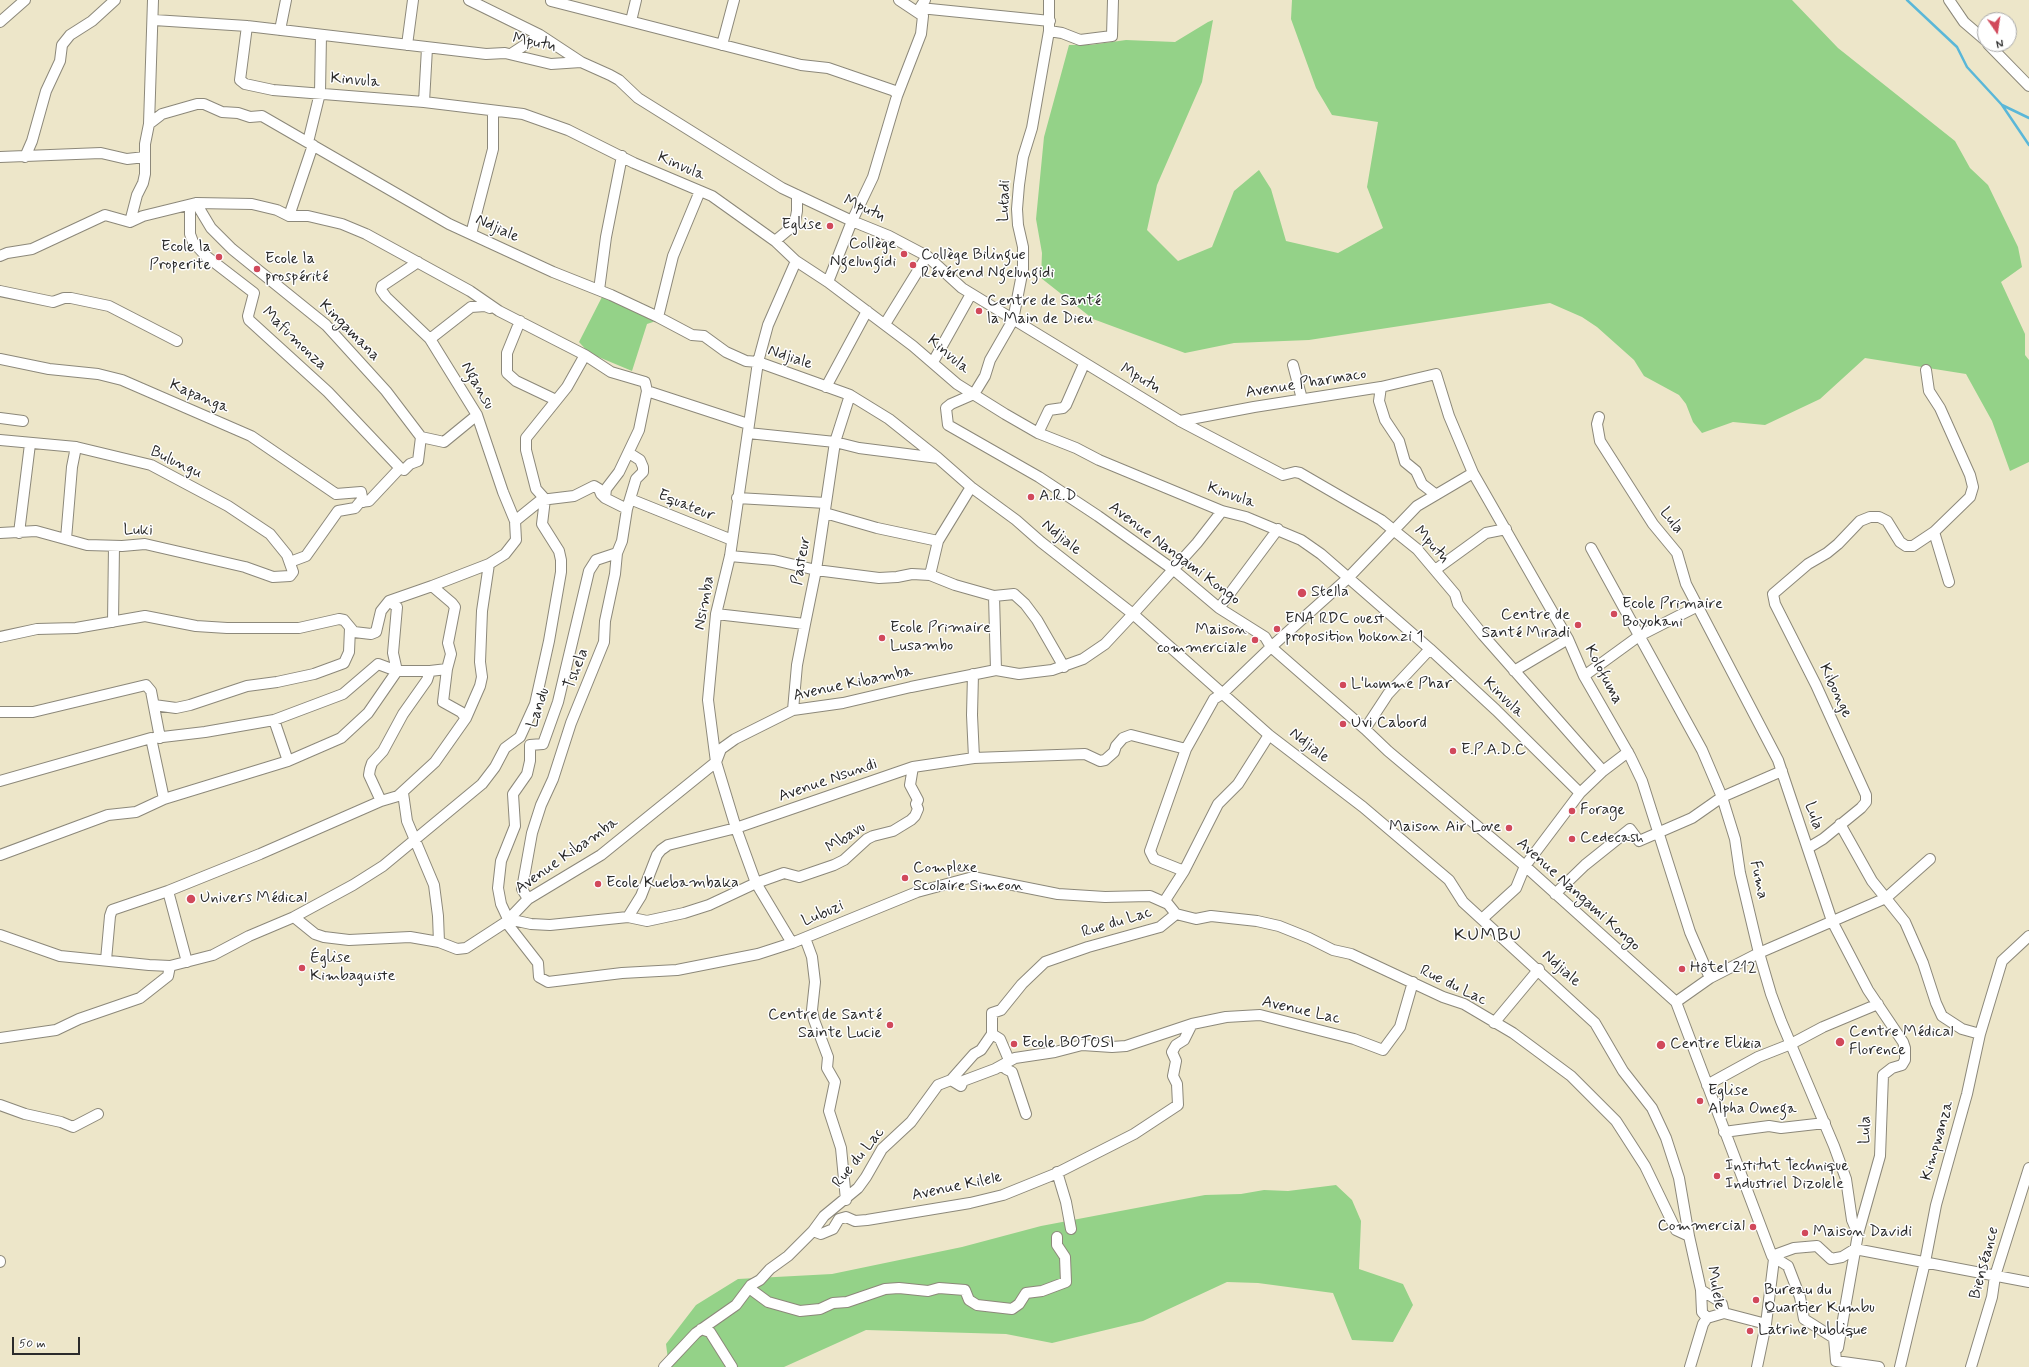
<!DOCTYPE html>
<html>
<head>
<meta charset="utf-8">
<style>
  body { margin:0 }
  #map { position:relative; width:2029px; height:1367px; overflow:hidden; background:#ede6c9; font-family:Mynerve,sans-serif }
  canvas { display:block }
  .north { position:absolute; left:1977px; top:12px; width:40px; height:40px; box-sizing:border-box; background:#fff; border:1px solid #aaa; border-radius:50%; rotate:167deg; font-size:11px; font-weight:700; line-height:16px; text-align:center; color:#2b2b2b }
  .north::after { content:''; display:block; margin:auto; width:14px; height:18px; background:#d1495b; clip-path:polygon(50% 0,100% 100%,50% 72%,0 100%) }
  .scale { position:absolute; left:12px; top:1337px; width:68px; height:18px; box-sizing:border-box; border:2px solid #2b2b2b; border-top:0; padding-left:5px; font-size:12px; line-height:14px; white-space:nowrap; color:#2b2b2b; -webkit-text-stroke:3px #fff; paint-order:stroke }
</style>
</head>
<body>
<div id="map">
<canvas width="2029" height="1367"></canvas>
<div class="north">N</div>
<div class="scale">50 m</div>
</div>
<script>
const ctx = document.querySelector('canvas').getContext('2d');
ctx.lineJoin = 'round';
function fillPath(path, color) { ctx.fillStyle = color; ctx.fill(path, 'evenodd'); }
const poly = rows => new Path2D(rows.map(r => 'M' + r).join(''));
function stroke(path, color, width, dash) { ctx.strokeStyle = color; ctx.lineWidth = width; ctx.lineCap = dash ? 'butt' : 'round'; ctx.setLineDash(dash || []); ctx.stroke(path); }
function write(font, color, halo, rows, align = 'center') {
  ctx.font = font + ' Mynerve,sans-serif'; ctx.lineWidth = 3; ctx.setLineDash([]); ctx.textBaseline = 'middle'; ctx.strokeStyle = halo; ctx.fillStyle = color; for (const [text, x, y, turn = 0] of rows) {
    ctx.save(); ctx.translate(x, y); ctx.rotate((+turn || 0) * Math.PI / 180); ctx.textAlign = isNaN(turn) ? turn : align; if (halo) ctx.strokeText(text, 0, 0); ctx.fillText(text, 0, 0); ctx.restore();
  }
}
fillPath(poly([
  [1292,0,1792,0,1838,48,1955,141,1970,168,1988,185,2018,247,2022,267,2001,282,2025,334,2025,355,2029,360,2029,462,2010,471,1992,421,1966,374,1865,358,1820,399,1765,425,1733,422,1702,433,1693,422,1686,404,1679,395,1644,376,1634,360,1597,327,1582,317,1550,303,1309,340,1234,343,1185,353,1093,319,1041,278,1042,253,1036,219,1044,137,1069,45,1090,45,1126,40,1175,42,1208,22,1213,20,1202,82,1157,185,1147,230,1178,261,1212,247,1234,191,1259,170,1271,189,1286,241,1338,253,1383,228,1367,187,1378,122,1332,115,1316,88,1291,19],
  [603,295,656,319,653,322,647,324,632,371,589,353,579,342],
  [1336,1185,1352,1200,1361,1221,1359,1269,1403,1284,1413,1305,1393,1342,1352,1340,1333,1293,1258,1283,1227,1282,1143,1321,1052,1343,1006,1334,866,1330,784,1367,669,1367,666,1344,696,1305,738,1279,832,1274,962,1247,1041,1226,1205,1195,1241,1194,1264,1190,1288,1191]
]), '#94d288');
stroke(poly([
  [1907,0,1957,47,1967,67,2002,105,2029,145],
  [2002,105,2029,118]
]), '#5ab7d8', 2.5);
const street = poly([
  [469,0,540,35,581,62],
  [899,0,923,16],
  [1049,0,1049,31,1032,128,1023,157,1019,185,1017,209,1018,225,1023,247,1023,269,1013,320,990,360,985,376,974,394,951,404,946,408,948,425,1039,477,1098,516,1174,570,1219,608,1265,637,1271,647,1365,729,1388,751,1525,866,1676,1002,1772,1256,1788,1266,1800,1297,1804,1319,1834,1338,1836,1361,1879,1367],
  [1949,0,1964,22,1985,40],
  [551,1,801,65,828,68,895,91,897,96],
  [920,8,1050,21],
  [154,20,247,26,486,54,505,53,551,64,581,62,610,75,619,80,638,98,782,188,852,221,889,236,927,256,962,288,1180,421,1283,475,1295,472,1300,473,1381,520,1417,549,1455,594,1458,604,1483,635,1603,771],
  [631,21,636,0],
  [0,22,25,0],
  [247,26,240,80,245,84,273,90,424,102,523,114,568,130,634,163,712,196,775,241,796,261,828,282,913,346,957,384,1005,414,1038,433,1076,448,1099,460,1222,511,1246,517,1301,540,1321,554,1430,649,1496,710,1580,793],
  [280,30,286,0],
  [1049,31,1062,33,1080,40,1112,36,1113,0],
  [1988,44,2029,86],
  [407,45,413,0],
  [722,45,734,0],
  [511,54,540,35],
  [424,102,427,48],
  [149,124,162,114,197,104,204,104,222,112,238,113,250,117,262,116,449,224,553,272,611,295,658,317,692,335,704,336,726,352,746,361,758,362,850,395,889,419,938,458,971,487,1016,520,1041,542,1133,614,1269,735,1363,807,1449,880,1463,902,1595,1023,1623,1071,1652,1108,1666,1138,1679,1178,1689,1236,1701,1290,1702,1312,1707,1318,1703,1324,1690,1367],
  [308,142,320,93,321,35],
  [0,157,101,153,127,159,145,157],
  [25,157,32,141,46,91,60,61,62,45,70,35,92,21,115,0],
  [196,203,211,228,232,249,326,325,386,391,421,437],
  [190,205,190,234,193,242,206,256,254,293,248,316,249,320,328,392,400,468],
  [289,216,313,145],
  [130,222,137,195,143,183,145,174,145,144,149,124,153,0],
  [471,234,493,149,493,111],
  [775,241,793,226,795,222,797,211,797,195],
  [0,256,7,253,32,249,105,215,130,222,143,216,196,203,252,204,277,210,289,216,308,216,342,224,366,234,470,291,499,311,585,355,611,372,645,382,647,391,748,424],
  [418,262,382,286,381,290,386,297,430,339,477,415,503,492,515,521],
  [828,282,852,221,873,177,897,96,921,34,923,16,920,8,925,0],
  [599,290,606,237,622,156],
  [0,291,53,302,64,298,71,298,109,306,177,341],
  [658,317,673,256,700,191],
  [520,321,507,353,507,373,516,381,556,400],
  [885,324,927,256],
  [430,339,471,307,485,306,490,308],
  [0,359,49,369,98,374,122,380,251,436,336,494,361,492,363,502],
  [933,362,971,294],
  [1293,365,1302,399],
  [826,387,867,311],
  [1381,387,1379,401,1385,420,1399,441,1405,462,1416,471,1422,484,1435,494],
  [1599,417,1597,424,1600,441,1653,524,1677,553,1686,584,1778,760,1832,921,1868,990,1903,1042,1905,1048,1905,1060,1902,1065,1892,1068,1883,1075,1880,1156,1858,1234,1838,1348],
  [0,418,23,421],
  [1180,421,1254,407,1381,387,1436,374,1449,416,1473,473,1568,639,1584,676,1630,756,1642,781,1690,932,1710,978],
  [748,433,835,442,859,448,938,458],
  [1038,433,1049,410,1063,408,1066,405,1084,364],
  [0,440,76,447,151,465,228,506,270,534,287,555,293,572,290,576,273,577,245,567,145,544,122,546,87,545,36,531,0,533],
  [605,498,606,489,619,472,639,430,647,391],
  [737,498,826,503,835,442,850,395],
  [630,499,732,540],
  [825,513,877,528,938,541],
  [1934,532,1949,582],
  [19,533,30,444],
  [66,539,72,467,76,447],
  [1591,548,1702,750,1722,797,1735,839,1740,873,1759,953,1771,994,1781,1021,1834,1146,1846,1179,1852,1220,1858,1234],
  [617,553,596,560,589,571,558,702,543,744,530,745,530,761,527,774,513,794,515,826,501,861,498,888,501,904,508,919,531,924,550,925,628,917,647,921,684,913,709,905,756,883,784,873,799,877,834,865,844,860,867,839,873,836,893,831,911,820,915,816,918,809,916,804,918,800,910,785,913,767],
  [730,556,774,560,816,570,879,578,897,577,912,574,930,575,955,585,994,596,996,670],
  [290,562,306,556,338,511,355,508,360,502,369,501,400,468,404,470,410,464,418,461,421,437,444,442,477,415],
  [1435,570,1486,533,1506,529],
  [930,575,938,541,971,487],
  [432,586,489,564,505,554,516,540,515,521,541,500,574,496,594,486,599,489,601,494,605,498,627,509],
  [994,596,1014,594,1025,604,1037,620,1064,667],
  [1219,608,1278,529],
  [716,614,805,624,797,665,793,710],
  [113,622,114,546],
  [805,624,816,570,826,503],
  [0,637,37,629,76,628,145,616,196,626,227,628,299,628,339,619,344,620,354,632,371,634,376,632,381,611,389,601,432,586,452,603,455,607,448,643,451,654,447,669,443,702,461,712,466,718],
  [1514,671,1568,639],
  [973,674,972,715,974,758],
  [1584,676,1639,636,1698,606],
  [154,705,176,708,190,705,247,686,277,682,314,674,344,663,349,652,350,628],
  [0,712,33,712,146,685,151,691,160,738],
  [1365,729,1388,694,1430,649],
  [154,738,205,732,274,720],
  [288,761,274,720,343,694,378,664,397,671,430,671,447,669],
  [0,781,151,738,164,799],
  [403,793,407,821,434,885,438,916,439,942],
  [381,801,369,775,370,769,372,763,383,751,403,714,427,680,430,671],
  [1840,824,1872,881,1905,922,1923,963,1936,1003,1942,1016,1962,1029,1980,1034],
  [1808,848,1823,839,1861,808,1866,802,1866,795,1816,685,1775,604,1773,594,1808,564,1827,553,1838,544,1860,521,1870,517,1879,517,1887,521,1900,542,1906,546,1913,546,1934,532,1970,497,1973,487,1970,475,1940,408,1929,391,1926,370],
  [0,855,108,815,136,812,164,799,288,761,341,738,368,713,397,671,393,653,397,607,389,601],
  [1184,871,1154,859,1150,851,1186,749,1214,699,1222,694,1271,647,1348,578,1417,506,1473,473],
  [168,891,187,962],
  [1555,894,1585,865,1630,829,1639,841,1692,818,1722,797,1782,771],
  [528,899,522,889,532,833,541,805,553,779,571,723,604,642,605,621,615,574,617,553,622,541,627,509,636,479,643,472,643,467,640,460,629,453],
  [1164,902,1184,871,1218,804,1238,784,1269,735],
  [294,917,315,934,324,937,349,940,410,937,439,942,457,949,466,948,506,922,528,899,601,855,716,762,721,749,735,739,793,710,843,703,911,687,996,670,1019,674,1052,670,1083,659,1105,644,1133,614,1197,543,1222,511],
  [628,917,641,896,657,855,661,850,668,845,736,828,913,767,974,758,1085,754,1100,761,1105,760,1114,752,1116,746,1123,738,1131,735,1186,749],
  [1482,919,1516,888,1525,866,1580,793,1603,771,1628,752],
  [506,922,538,963,539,977,548,982,622,973,677,970,758,954,792,943,917,892,973,877,1058,894,1105,897,1150,896,1168,904,1176,914],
  [0,935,60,956,149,965,170,966,213,955,249,936,294,917,353,885,383,866,482,784,495,767,505,748,520,737,535,704,549,641,561,572,561,560,559,551,542,524,545,499,536,489,526,450,526,438,567,387,585,355],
  [805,938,812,957,815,982,812,1010,814,1020,828,1057,827,1068,835,1082,829,1111,841,1148,846,1200],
  [792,943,756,883,736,828,716,762,708,700,716,614,730,556,758,362,768,325,796,261],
  [106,960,110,916,112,910,168,891,260,854,381,801,398,796,435,762,466,718,480,686,482,677,480,662,482,611,489,564],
  [1676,1002,1710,978,1759,953,1886,898,1930,859],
  [1494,1023,1539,969],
  [992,1034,1000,1039,1009,1060],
  [0,1038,56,1030,79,1019,140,998,168,976,170,966],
  [1005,1064,1006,1069,1012,1072,1026,1114],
  [951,1080,961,1086,963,1081,995,1069,1015,1058,1055,1052,1082,1045,1112,1047,1126,1046,1192,1024],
  [1707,1085,1758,1057,1791,1044,1823,1027,1878,1004],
  [0,1105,25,1114,61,1122,73,1127,98,1114],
  [1724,1132,1769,1126,1781,1128,1825,1123],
  [1057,1172,1066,1202,1071,1229],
  [813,1231,821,1234,833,1229,839,1219,846,1217,855,1221,867,1220,970,1203,1003,1195,1055,1174,1134,1134,1178,1105,1177,1084,1173,1076,1176,1061,1172,1052,1176,1045,1184,1040,1192,1024,1226,1017,1260,1015,1354,1039,1383,1050,1400,1027,1413,982],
  [1772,1256,1794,1248,1817,1246,1831,1259,1842,1257,1855,1249,2029,1282],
  [0,1262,0,1261],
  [749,1288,768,1302,800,1311,820,1309,833,1303,847,1302,885,1289,899,1288,928,1291,939,1288,965,1290,969,1300,977,1305,1012,1309,1019,1304,1026,1293,1042,1291,1066,1282,1065,1257,1057,1245,1057,1237],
  [1701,1290,1719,1301,1722,1304,1724,1313],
  [1707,1318,1724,1313,1766,1324],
  [701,1329,710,1332,732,1367],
  [664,1367,696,1333,736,1305,751,1285,760,1280,770,1269,788,1256,813,1231,824,1216,858,1188,866,1177,882,1149,911,1122,938,1085,951,1080,974,1054,981,1050,992,1034,992,1013,1001,1010,1022,984,1045,962,1088,947,1160,927,1176,914,1196,919,1211,916,1257,921,1279,926,1309,938,1333,950,1351,954,1443,997,1464,1004,1513,1033,1571,1076,1616,1121,1645,1166,1676,1230,1689,1236],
  [1757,1367,1766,1324,1774,1259],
  [1900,1367,1925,1262,1936,1205,1967,1094,1980,1034,2002,961,2029,936],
  [1971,1367,1992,1297,1995,1276,2029,1168]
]);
stroke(street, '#8c887a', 12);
stroke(street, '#fff', 10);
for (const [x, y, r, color] of [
  [830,226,4,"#d1495b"],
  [904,254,4,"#d1495b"],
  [219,257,4,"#d1495b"],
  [913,265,4,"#d1495b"],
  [257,269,4,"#d1495b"],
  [979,311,4,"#d1495b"],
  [1031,497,4,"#d1495b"],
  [1302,593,5,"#d1495b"],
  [1614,614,4,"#d1495b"],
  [1578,625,4,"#d1495b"],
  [1277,629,4,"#d1495b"],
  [882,638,4,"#d1495b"],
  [1255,640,4,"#d1495b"],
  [1343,685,4,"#d1495b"],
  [1343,724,4,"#d1495b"],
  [1453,751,4,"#d1495b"],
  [1572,811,4,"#d1495b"],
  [1509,828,4,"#d1495b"],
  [1572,839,4,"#d1495b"],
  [905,878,4,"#d1495b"],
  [598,884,4,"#d1495b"],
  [191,899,5,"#d1495b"],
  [302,968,4,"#d1495b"],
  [1682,969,4,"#d1495b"],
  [890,1025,4,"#d1495b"],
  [1840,1042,5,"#d1495b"],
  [1014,1044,4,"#d1495b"],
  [1661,1045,5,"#d1495b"],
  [1700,1101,4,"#d1495b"],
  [1717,1176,4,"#d1495b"],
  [1753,1227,4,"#d1495b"],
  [1805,1233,4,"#d1495b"],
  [1756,1300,4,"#d1495b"],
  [1750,1331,4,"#d1495b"]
]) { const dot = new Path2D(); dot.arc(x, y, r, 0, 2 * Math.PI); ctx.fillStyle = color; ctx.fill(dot); stroke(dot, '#fff', 1.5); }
write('16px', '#2b2b2b', '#fff', [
  ["Mputu",534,43,11],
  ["Kinvula",355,81,5],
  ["Kinvula",681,167,23],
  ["Lutadi",1005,201,-88],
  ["Mputu",864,209,24],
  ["Ndjiale",497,229,25],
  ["Kingamana",349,331,45],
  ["Mafumonza",294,339,44],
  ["Kinvula",948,355,40],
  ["Ndjiale",790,358,19],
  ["Mputu",1140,379,30],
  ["Avenue Pharmaco",1306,384,-9],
  ["Ngansu",477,386,60],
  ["Kapanga",199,397,23],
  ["Bulungu",176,463,25],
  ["Kinvula",1231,496,19],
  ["Equateur",686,506,22],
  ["Lula",1671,521,53],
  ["Luki",138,531,1],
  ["Ndjiale",1061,538,39],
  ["Mputu",1431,545,47],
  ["Avenue Nangami Kongo",1174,554,37],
  ["Pasteur",802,561,-80],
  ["Nsimba",705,603,-80],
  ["Tshela",577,669,-69],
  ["Kolofuma",1603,675,62],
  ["Avenue Kibamba",853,684,-12],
  ["Kibonge",1835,691,65],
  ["Kinvula",1503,698,44],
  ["Landu",539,708,-72],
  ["Ndjiale",1309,746,38],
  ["Avenue Nsundi",828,781,-19],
  ["Lula",1813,816,71],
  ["Mbavu",846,838,-33],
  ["Avenue Kibamba",567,856,-35],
  ["Fuma",1758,880,78],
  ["Avenue Nangami Kongo",1578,895,42],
  ["Lubuzi",823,914,-23],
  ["Rue du Lac",1117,923,-17],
  ["Ndjiale",1561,969,42],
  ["Rue du Lac",1453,986,26],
  ["Avenue Lac",1301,1011,13],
  ["Lula",1866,1130,-88],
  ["Kimpwanza",1938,1141,-74],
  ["Rue du Lac",859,1158,-51],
  ["Avenue Kilele",957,1187,-12],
  ["Bienséance",1985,1263,-75],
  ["Mulele",1715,1288,79]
]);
write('16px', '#2b2b2b', '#fff', [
  ["Eglise",822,226,"right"],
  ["Collège",896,245,"right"],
  ["Ngelungidi",896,263,"right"],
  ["Ecole la",211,248,"right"],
  ["Properite",211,266,"right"],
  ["Collège Bilingue",921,256],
  ["Révérend Ngelungidi",921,274],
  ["Ecole la",265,260],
  ["prospérité",265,278],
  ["Centre de Santé",987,302],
  ["la Main de Dieu",987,320],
  ["A.R.D",1039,497],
  ["Stella",1311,593],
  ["Ecole Primaire",1622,605],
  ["Boyokani",1622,623],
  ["Centre de",1570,616,"right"],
  ["Santé Miradi",1570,634,"right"],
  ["ENA RDC ouest",1285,620],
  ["proposition bokonzi 1",1285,638],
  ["Ecole Primaire",890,629],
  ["Lusambo",890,647],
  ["Maison",1247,631,"right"],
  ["commerciale",1247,649,"right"],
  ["L'homme Phar",1351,685],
  ["Uvi Cabord",1351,724],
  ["E.P.A.D.C",1461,751],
  ["Forage",1580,811],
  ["Maison Air Love",1501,828,"right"],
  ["Cedecash",1580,839],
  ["Complexe",913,869],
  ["Scolaire Simeon",913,887],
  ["Ecole Kuebambaka",606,884],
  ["Univers Médical",200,899],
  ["Église",310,959],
  ["Kimbaguiste",310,977],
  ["Hôtel 212",1690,969],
  ["Centre de Santé",882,1016,"right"],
  ["Sainte Lucie",882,1034,"right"],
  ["Centre Médical",1849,1033],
  ["Florence",1849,1051],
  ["Ecole BOTOSI",1022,1044],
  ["Centre Elikia",1670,1045],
  ["Eglise",1708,1092],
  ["Alpha Omega",1708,1110],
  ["Institut Technique",1725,1167],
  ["Industriel Dizolele",1725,1185],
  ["Commercial",1745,1227,"right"],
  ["Maison Davidi",1813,1233],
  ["Bureau du",1764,1291],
  ["Quartier Kumbu",1764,1309],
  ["Latrine publique",1758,1331]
], 'left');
ctx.letterSpacing = '1px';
write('18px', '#2b2b2b', '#fff', [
  ["KUMBU",1488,936]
]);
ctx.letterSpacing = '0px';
</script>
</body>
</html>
